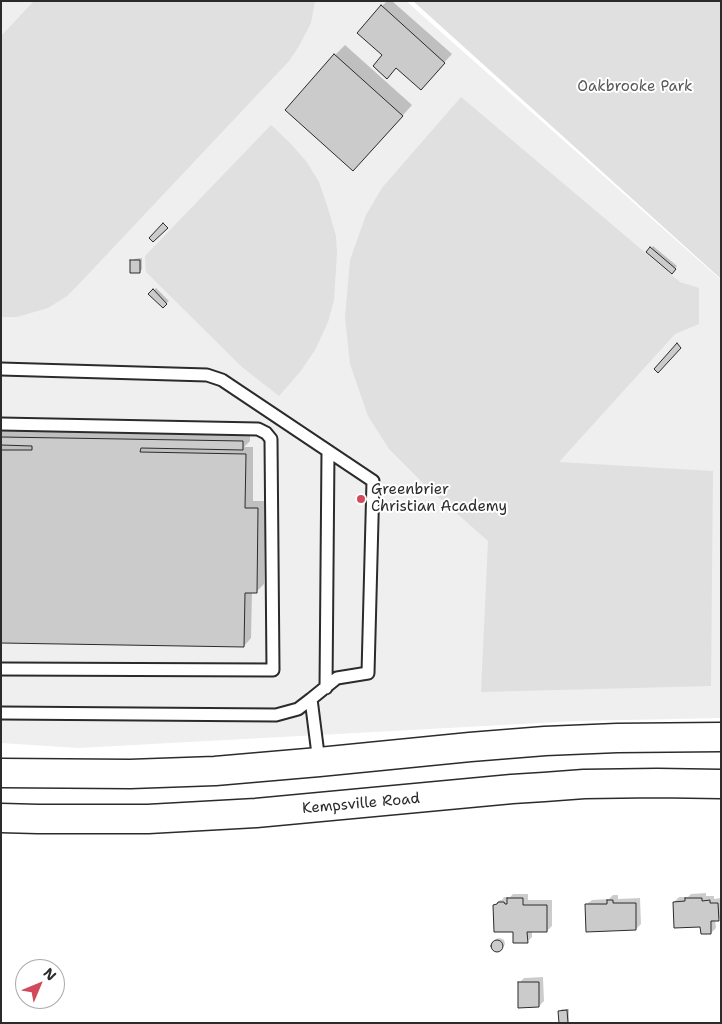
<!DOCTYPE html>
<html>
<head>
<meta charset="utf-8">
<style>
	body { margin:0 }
	#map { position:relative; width:722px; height:1024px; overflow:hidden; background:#fff; font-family:"Shantell Sans",sans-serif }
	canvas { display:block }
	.frame { position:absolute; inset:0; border:2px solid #2b2b2b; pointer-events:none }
	.north { position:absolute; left:15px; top:959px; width:50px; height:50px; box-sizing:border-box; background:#fff; border:1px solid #aaa; border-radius:50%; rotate:45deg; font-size:14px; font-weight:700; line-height:20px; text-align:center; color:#2b2b2b }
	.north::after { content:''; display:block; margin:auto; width:18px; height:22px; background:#d1495b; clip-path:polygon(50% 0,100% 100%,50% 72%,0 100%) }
</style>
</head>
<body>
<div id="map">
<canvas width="722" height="1024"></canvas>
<div class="frame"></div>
<div class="north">N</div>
</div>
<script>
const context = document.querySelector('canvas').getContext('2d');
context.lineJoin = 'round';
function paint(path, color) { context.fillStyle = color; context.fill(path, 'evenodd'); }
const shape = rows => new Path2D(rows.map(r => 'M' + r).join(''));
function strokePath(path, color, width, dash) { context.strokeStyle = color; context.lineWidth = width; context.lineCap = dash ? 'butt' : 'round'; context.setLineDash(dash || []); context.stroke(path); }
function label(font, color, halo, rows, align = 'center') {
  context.font = font + ' "Shantell Sans",sans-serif'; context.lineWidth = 4; context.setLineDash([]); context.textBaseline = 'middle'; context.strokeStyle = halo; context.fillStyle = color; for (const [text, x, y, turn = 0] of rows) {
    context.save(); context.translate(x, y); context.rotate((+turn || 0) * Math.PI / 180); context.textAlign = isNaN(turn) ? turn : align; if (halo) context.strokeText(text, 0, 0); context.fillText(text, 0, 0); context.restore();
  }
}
const built = shape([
	[1,1,406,1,721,280,721,718,578,721,78,748,1,743]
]);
const green = shape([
	[34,1,315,1,311,23,299,46,289,61,78,285,67,296,48,308,17,317,1,317,1,36],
	[413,1,721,1,721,279],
	[461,97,680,282,699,288,699,324,675,334,559,462,713,471,711,686,481,692,488,541,428,488,389,449,368,416,350,364,345,317,350,260,366,215,382,188],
	[271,125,289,142,306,161,319,182,327,205,336,236,337,253,334,300,328,322,315,350,300,372,279,396,242,367,146,272,145,256]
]);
const shadow = shape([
	[387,1,392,1,452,54,428,80,384,55,382,6],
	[345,45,412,105,363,160,335,55],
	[653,246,677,266,672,272,648,252],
	[142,258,142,269,140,272,132,261,134,259],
	[156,288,169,301,163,306,150,294],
	[1,430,250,434,250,441,244,447,253,447,253,501,265,501,264,584,256,592,252,592,251,638,244,646,1,642],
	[706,893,706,896,714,896,714,899,721,898,721,917,718,920,715,920,716,928,711,933,674,902,679,897,688,897,691,894],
	[513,894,528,894,528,900,552,900,552,926,547,931,532,931,532,937,527,942,514,931,495,905,500,900,502,900,504,897,510,897],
	[613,895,618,895,618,899,640,898,641,924,636,929,587,904,592,900,609,899],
	[500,938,504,940,505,944,501,950,497,951,493,949,492,945,496,939],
	[543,977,544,1001,539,1006,519,983,524,978],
	[562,1009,569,1009,569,1023,560,1023,560,1011]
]);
const building = shape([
	[381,5,445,63,421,90,396,68,387,79,373,66,382,55,357,33,381,5],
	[334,54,403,116,353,171,285,110,334,54],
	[163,223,168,228,153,242,149,238,163,223],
	[650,247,676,269,672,274,646,252,650,247],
	[130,260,140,260,140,273,130,273,130,260],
	[153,289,167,304,163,308,148,294,153,289],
	[677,343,681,348,658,373,654,369,677,343],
	[1,437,243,441,243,450,141,448,140,452,246,454,245,508,258,508,257,593,245,593,244,647,1,643,1,450,32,450,32,446,1,445,1,437],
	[507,898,523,898,523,905,547,905,547,932,527,932,528,943,513,943,513,932,494,932,493,905,497,904,498,902,504,902,505,904,507,904,507,898],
	[685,898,702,898,702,901,710,900,710,903,718,903,719,921,711,921,711,934,701,934,700,927,674,928,673,902,685,901,685,898],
	[607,900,613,900,613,903,636,903,636,930,586,932,585,904,607,904,607,900],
	'491 946a6 6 0 1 1 12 0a6 6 0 1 1-12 0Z',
	[518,982,539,982,539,1007,518,1008,518,982],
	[567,1010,568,1023,559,1023,558,1011,567,1010]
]);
const service = shape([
	[1,369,207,375,222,380,373,481,368,673,337,678,311,699,298,709,276,715,1,713],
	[1,424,258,429,266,433,271,439,273,670,1,669],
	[326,688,328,451],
	[311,699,319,762]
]);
const primary = shape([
	[1,773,130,774,215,771,319,762,470,747,545,741,617,738,721,737],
	[1,818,38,819,148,819,256,813,512,789,544,787,584,784,657,783,721,784]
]);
const markers = [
	[361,499,5,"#d1495b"]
];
const parkNames = [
	["Oakbrooke Park",635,87]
];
const poiNames = [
	["Greenbrier",371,490],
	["Christian Academy",371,507]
];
const streetNames = [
	["Kempsville Road",361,804,-5]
];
paint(built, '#efefef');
paint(green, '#e0e0e0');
paint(shadow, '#0003');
paint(building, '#cbcbcb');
strokePath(building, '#2b2b2b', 1);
strokePath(service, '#2b2b2b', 15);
strokePath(primary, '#2b2b2b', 31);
strokePath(service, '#fff', 11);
strokePath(primary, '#fff', 28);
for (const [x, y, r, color] of markers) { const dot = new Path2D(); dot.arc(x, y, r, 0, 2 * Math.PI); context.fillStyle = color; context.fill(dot); strokePath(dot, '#fff', 2); }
label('15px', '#585858', '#fff', parkNames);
label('15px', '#2b2b2b', '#fff', poiNames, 'left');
label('15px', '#2b2b2b', '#fff', streetNames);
</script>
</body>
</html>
